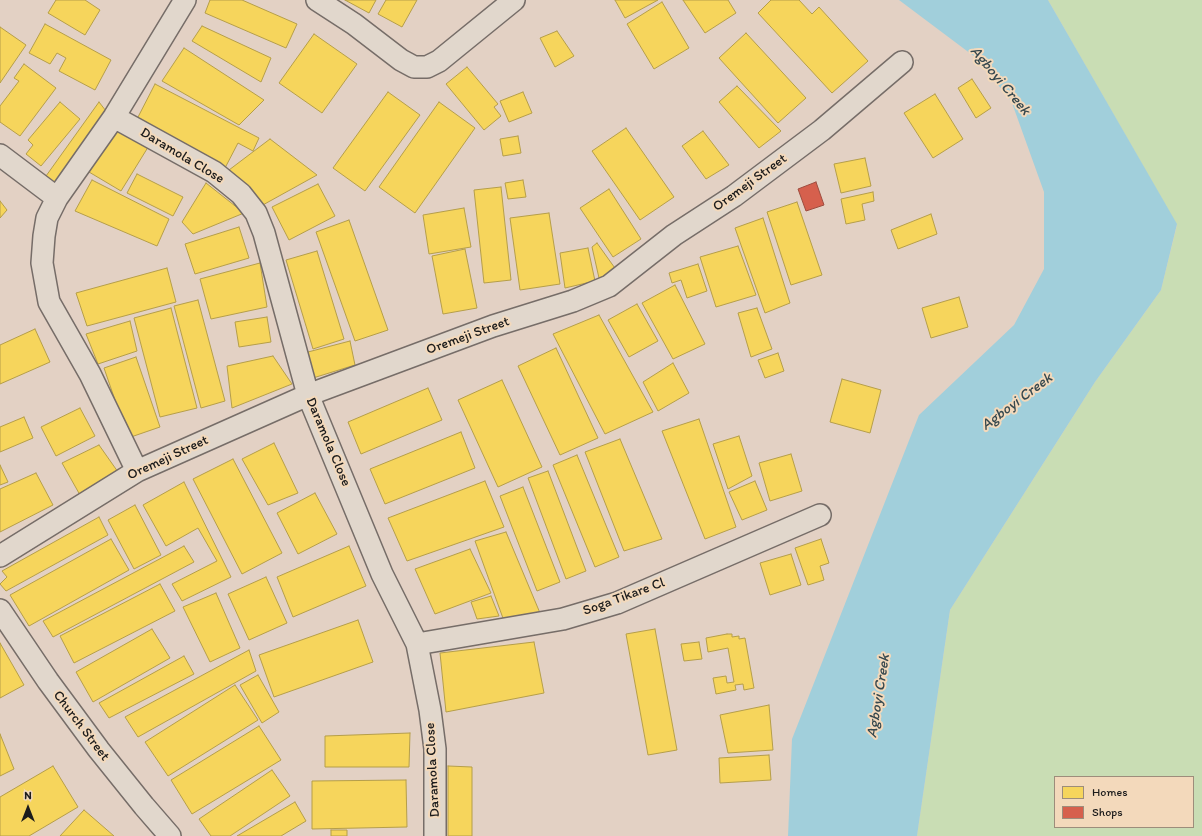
<!DOCTYPE html>
<html>
<head>
<meta charset="utf-8">
<style>
	body { margin:0 }
	#map { position:relative; width:1202px; height:836px; overflow:hidden; background:#e3d1c4; font-family:Itim,sans-serif }
	canvas { display:block }
	.legend { position:absolute; left:1054px; top:776px; width:140px; height:52px; box-sizing:border-box; background:#f3d9bb; border:1px solid #9d8d7b; margin:0; padding:5px 7px; list-style:none; font-size:12px; color:#1c1c1c }
	.legend li { display:flex; align-items:center; gap:8px; height:20px }
	.legend b { width:20px; border:1px solid #9d8d7b }
	.north { position:absolute; left:8px; top:788px; width:40px; height:40px; -webkit-text-stroke:3px #f3d9bb; paint-order:stroke; rotate:0deg; font-size:11px; font-weight:700; line-height:16px; text-align:center; color:#1c1c1c }
	.north::after { content:''; display:block; margin:auto; width:14px; height:18px; background:#1c1c1c; clip-path:polygon(50% 0,100% 100%,50% 72%,0 100%) }
</style>
</head>
<body>
<div id="map">
<canvas width="1202" height="836"></canvas>
<ul class="legend">
<li><b style="height:11px;background:#f6d55c"></b>Homes</li>
<li><b style="height:11px;background:#d6604d"></b>Shops</li>
</ul>
<div class="north">N</div>
</div>
<script>
const context = document.querySelector('canvas').getContext('2d');
context.lineJoin = 'round';
function paint(path, color) { context.fillStyle = color; context.fill(path, 'evenodd'); }
const shape = rows => new Path2D(rows.map(r => 'M' + r).join(''));
function strokePath(path, color, width, dash) { context.strokeStyle = color; context.lineWidth = width; context.lineCap = dash ? 'butt' : 'round'; context.setLineDash(dash || []); context.stroke(path); }
function label(font, color, halo, rows, align = 'center') {
  context.font = font + ' Itim,sans-serif'; context.lineWidth = 4; context.setLineDash([]); context.textBaseline = 'middle'; context.strokeStyle = halo; context.fillStyle = color; for (const [text, x, y, turn = 0] of rows) {
    context.save(); context.translate(x, y); context.rotate((+turn || 0) * Math.PI / 180); context.textAlign = isNaN(turn) ? turn : align; if (halo) context.strokeText(text, 0, 0); context.fillText(text, 0, 0); context.restore();
  }
}
const green = shape([
	[1048,0,1202,0,1202,836,917,836,950,610,1095,382,1161,290,1177,225],
	[1055,777,1193,777,1193,827,1055,827]
]);
const water = shape([
	[899,0,1048,0,1177,224,1161,290,1095,382,950,610,917,836,788,836,792,739,919,415,1014,325,1044,269,1044,192,1003,78]
]);
const homes = shape([
	[56,0,85,0,100,10,85,35,48,13,56,0],
	[210,0,242,0,297,24,286,48,205,13,210,0],
	[345,0,376,0,369,13,345,0],
	[386,0,417,0,402,27,378,14,386,0],
	[615,0,658,0,625,18,615,0],
	[683,0,728,0,736,13,705,33,683,0],
	[771,0,799,0,812,14,819,7,868,61,832,93,758,13,771,0],
	[662,2,689,48,654,69,627,24,662,2],
	[45,24,111,60,95,90,59,71,66,58,57,53,50,64,29,53,45,24],
	[202,26,271,58,261,82,192,41,202,26],
	[0,27,26,45,0,83,0,27],
	[557,31,574,56,555,67,540,38,557,31],
	[746,33,806,98,778,123,719,58,746,33],
	[314,34,357,64,322,113,279,83,314,34],
	[184,48,264,100,239,125,162,81,184,48],
	[24,64,56,88,20,136,0,122,0,106,19,81,14,78,24,64],
	[467,67,498,104,494,107,501,116,484,130,446,84,467,67],
	[972,79,991,108,976,118,958,88,972,79],
	[155,84,259,138,253,151,238,143,225,168,136,121,155,84],
	[737,86,781,131,759,148,719,102,737,86],
	[388,92,420,115,365,191,333,168,388,92],
	[523,92,532,113,509,122,500,101,523,92],
	[935,94,963,139,933,158,904,113,935,94],
	[60,102,80,119,41,166,26,154,33,145,28,140,60,102],
	[99,102,106,111,56,184,46,176,99,102],
	[439,102,475,128,415,213,379,187,439,102],
	[119,124,150,144,121,191,89,172,119,124],
	[626,128,674,197,640,220,592,151,626,128],
	[703,131,729,165,706,179,682,146,703,131],
	[518,136,521,153,503,156,500,139,518,136],
	[270,139,317,175,261,206,229,170,270,139],
	[865,158,871,186,841,193,834,164,865,158],
	[137,174,183,197,173,216,127,193,137,174],
	[92,180,169,219,157,246,75,211,92,180],
	[523,180,526,197,508,199,505,183,523,180],
	[206,183,244,213,193,234,182,222,206,183],
	[318,184,335,216,289,240,272,207,318,184],
	[501,187,511,280,484,283,474,190,501,187],
	[609,189,641,239,613,257,580,208,609,189],
	[873,192,874,201,862,204,865,220,846,224,841,199,873,192],
	[0,201,7,210,0,218,0,201],
	[797,202,822,275,791,285,767,212,797,202],
	[464,208,471,247,429,254,423,215,464,208],
	[549,213,560,284,520,290,510,218,549,213],
	[931,214,937,234,898,249,891,230,931,214],
	[763,218,790,303,765,313,735,228,763,218],
	[349,220,388,330,355,341,316,232,349,220],
	[239,227,249,258,195,274,185,244,239,227],
	[597,243,617,271,599,278,592,247,597,243],
	[738,246,756,295,716,307,700,257,738,246],
	[588,248,595,281,565,288,560,253,588,248],
	[465,249,477,308,443,314,432,256,465,249],
	[317,251,344,339,313,349,286,260,317,251],
	[260,263,267,307,211,319,200,279,260,263],
	[698,264,707,291,687,298,681,280,672,283,669,273,698,264],
	[167,268,176,302,87,326,76,293,167,268],
	[675,285,705,344,673,359,642,303,675,285],
	[959,297,968,327,931,338,922,308,959,297],
	[198,300,225,401,201,408,174,306,198,300],
	[637,304,658,341,629,357,608,320,637,304],
	[171,308,197,408,160,417,134,318,171,308],
	[757,308,772,349,751,357,738,313,757,308],
	[599,315,653,412,605,434,553,334,599,315],
	[267,317,271,342,239,347,235,322,267,317],
	[130,321,137,351,98,364,86,334,130,321],
	[35,329,50,362,0,384,0,345,35,329],
	[350,341,355,365,313,378,308,352,350,341],
	[556,348,598,438,560,455,518,366,556,348],
	[778,353,784,371,765,378,758,360,778,353],
	[273,356,292,384,232,408,227,366,273,356],
	[136,357,160,427,128,438,104,368,136,357],
	[673,363,689,393,658,411,643,382,673,363],
	[842,379,881,390,870,433,830,422,842,379],
	[502,380,542,467,498,487,458,400,502,380],
	[428,388,442,420,361,454,348,422,428,388],
	[80,408,95,436,56,456,41,427,80,408],
	[24,417,33,438,0,452,0,427,24,417],
	[699,419,736,527,705,539,662,431,699,419],
	[461,432,475,468,385,504,370,469,461,432],
	[739,436,752,476,728,489,713,444,739,436],
	[620,439,662,539,624,551,585,452,620,439],
	[274,443,298,493,268,505,242,459,274,443],
	[99,445,118,472,80,495,62,463,99,445],
	[791,454,802,491,770,501,759,463,791,454],
	[577,455,619,557,595,567,553,465,577,455],
	[233,459,282,553,242,574,193,479,233,459],
	[0,465,8,482,0,485,0,465],
	[548,471,586,571,566,579,528,478,548,471],
	[36,473,53,505,0,532,0,489,36,473],
	[485,481,504,527,407,561,388,518,485,481],
	[755,481,767,510,742,520,729,492,755,481],
	[184,482,231,577,182,601,172,584,217,561,198,528,166,546,143,505,184,482],
	[523,487,560,582,537,591,500,496,523,487],
	[315,493,337,534,298,554,277,513,315,493],
	[135,505,161,555,134,569,108,520,135,505],
	[99,517,108,535,6,591,0,584,7,577,2,571,99,517],
	[506,532,540,613,504,621,475,541,506,532],
	[111,539,129,570,29,626,10,595,111,539],
	[821,539,829,563,820,566,824,580,808,585,795,548,821,539],
	[184,546,194,562,53,637,43,621,184,546],
	[349,546,366,586,293,617,277,577,349,546],
	[470,549,491,593,435,614,415,569,470,549],
	[791,554,801,585,770,595,760,563,791,554],
	[266,577,287,623,249,640,228,594,266,577],
	[160,584,175,611,74,663,60,636,160,584],
	[216,593,240,648,210,662,183,607,216,593],
	[491,596,499,616,477,619,471,602,491,596],
	[358,620,373,662,274,697,259,655,358,620],
	[152,629,170,658,93,702,76,672,152,629],
	[655,629,677,750,648,755,626,634,655,629],
	[727,634,732,634,732,637,739,636,739,639,745,638,754,688,744,690,743,684,735,685,736,690,716,694,713,678,726,676,727,683,734,682,728,648,708,652,706,638,727,634],
	[534,642,544,693,446,712,440,653,534,642],
	[699,642,702,659,684,661,681,644,699,642],
	[0,643,24,685,0,698,0,643],
	[249,650,256,671,138,737,125,717,249,650],
	[184,656,194,674,109,718,99,703,184,656],
	[258,675,279,712,262,723,240,685,258,675],
	[235,685,258,720,168,776,145,742,235,685],
	[769,705,773,750,728,753,720,715,769,705],
	[259,726,281,760,192,814,171,780,259,726],
	[410,733,409,767,325,767,325,736,410,733],
	[0,734,14,769,0,776,0,734],
	[769,755,771,780,720,783,719,758,769,755],
	[53,766,78,807,29,836,0,836,0,797,53,766],
	[448,766,472,767,472,836,448,836,448,766],
	[272,770,290,796,230,836,211,836,199,819,272,770],
	[406,780,407,827,312,829,312,781,406,780],
	[295,802,306,821,281,836,237,836,295,802],
	[84,810,114,836,60,836,84,810],
	[331,830,347,830,347,836,331,836,331,830]
]);
const shops = shape([
	[816,182,824,205,806,211,798,189,816,182]
]);
const stream = shape([
	[980,57,1014,98]
]);
const street = shape([
	[317,0,354,24,401,60,414,67,427,67,439,61,514,0],
	[114,117,214,172,241,194,256,213,264,233,308,395,382,574,417,644,430,710,435,749,435,836],
	[0,155,57,198],
	[137,471,90,374,49,302,42,263,44,236,47,218,57,198,114,117,185,0],
	[0,556,137,471,308,395,493,326,573,301,609,286,674,235,734,196,822,130,902,62],
	[0,610,48,681,99,750,144,806,170,836],
	[417,644,563,619,617,603,820,515]
]);
const streetNames = [
	["Daramola Close",182,156,31],
	["Oremeji Street",750,183,-36],
	["Oremeji Street",468,336,-20],
	["Daramola Close",328,442,67],
	["Oremeji Street",168,458,-25],
	["Soga Tikare Cl",624,597,-20],
	["Church Street",81,726,53],
	["Daramola Close",433,770,-93]
];
const waterNames = [
	["Agboyi Creek",1000,81,50],
	["Agboyi Creek",1017,402,-37],
	["Agboyi Creek",879,696,-81]
];
paint(green, '#c9ddb4');
paint(water, '#a1cfdb');
paint(homes, '#f6d55c');
strokePath(homes, '#b59e49', 1);
paint(shops, '#d6604d');
strokePath(shops, '#9e4c3e', 1);
strokePath(stream, '#a1cfdb', 8);
strokePath(street, '#766d68', 24);
strokePath(street, '#e1d7cc', 21);
label('14px', '#1c1c1c', '#f3d9bb', streetNames);
label('italic 15px', '#36484e', '#f3d9bb', waterNames);
</script>
</body>
</html>
